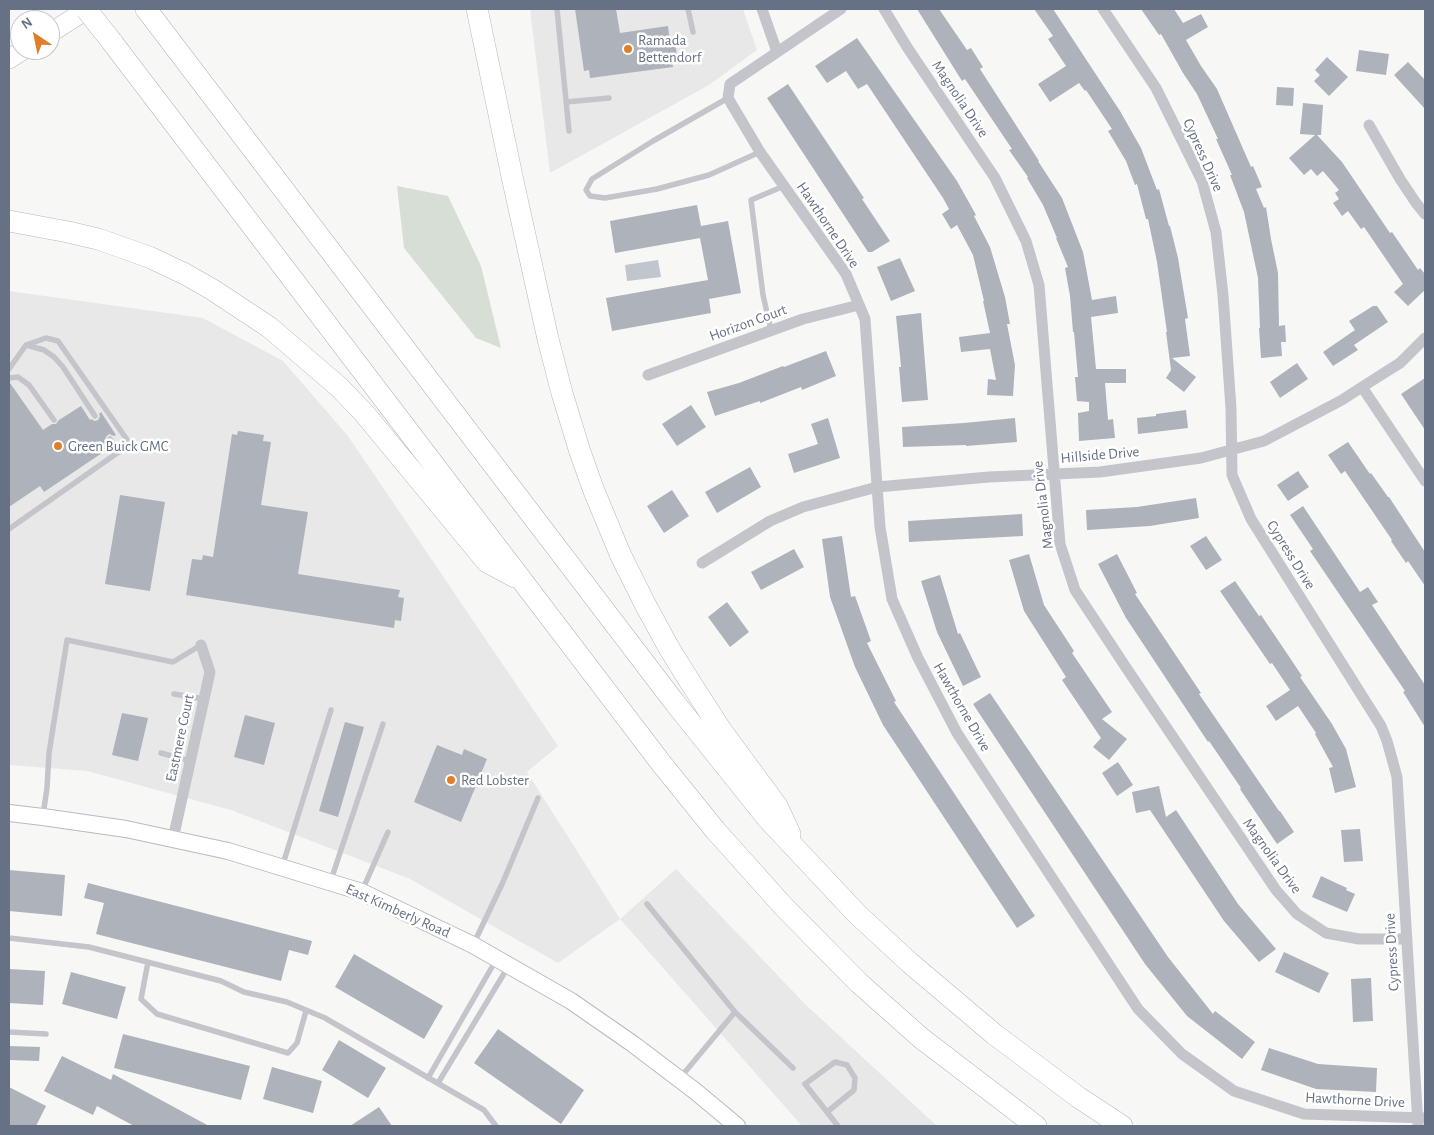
<!DOCTYPE html>
<html>
<head>
<meta charset="utf-8">
<style>
	body { margin:0 }
	#map { position:relative; width:1434px; height:1135px; overflow:hidden; background:#f7f8f5; font-family:"Alegreya Sans",sans-serif }
	canvas { display:block }
	.frame { position:absolute; inset:0; border:10px solid #677185; pointer-events:none }
	.north { position:absolute; left:10px; top:10px; width:50px; height:50px; box-sizing:border-box; background:#fff; border:1px solid #c2c6ce; border-radius:50%; rotate:326deg; font-size:14px; font-weight:700; line-height:20px; text-align:center; color:#677185 }
	.north::after { content:''; display:block; margin:auto; width:18px; height:22px; background:#e07e2c; clip-path:polygon(50% 0,100% 100%,50% 72%,0 100%) }
</style>
</head>
<body>
<div id="map">
<canvas width="1434" height="1135"></canvas>
<div class="frame"></div>
<div class="north">N</div>
</div>
<script>
const context = document.querySelector('canvas').getContext('2d');
context.lineJoin = 'round';
function paint(path, color) { context.fillStyle = color; context.fill(path, 'evenodd'); }
const shape = rows => new Path2D(rows.map(r => 'M' + r).join(''));
function strokePath(path, color, width, dash) { context.strokeStyle = color; context.lineWidth = width; context.lineCap = dash ? 'butt' : 'round'; context.setLineDash(dash || []); context.stroke(path); }
function label(font, color, halo, rows, align = 'center') {
  context.font = font + ' "Alegreya Sans",sans-serif'; context.lineWidth = 5; context.setLineDash([]); context.textBaseline = 'middle'; context.strokeStyle = halo; context.fillStyle = color; for (const [text, x, y, turn = 0] of rows) {
    context.save(); context.translate(x, y); context.rotate((+turn || 0) * Math.PI / 180); context.textAlign = isNaN(turn) ? turn : align; if (halo) context.strokeText(text, 0, 0); context.fillText(text, 0, 0); context.restore();
  }
}
const built = shape([
	[530,9,743,9,757,50,709,85,550,173],
	[9,291,203,318,283,361,348,436,558,746,527,772,620,919,676,869,805,1004,937,1126,802,1126,620,919,558,963,410,879,231,810,87,771,9,765]
]);
const green = shape([
	[397,186,448,196,481,266,501,348,476,338,404,248]
]);
const water = shape([
	[658,260,661,277,627,281,625,265]
]);
const building = shape([
	[575,9,616,9,620,33,668,26,670,40,675,39,677,58,671,58,673,67,590,78,589,70,584,71],
	[917,9,939,9,967,50,971,48,983,67,980,69,1039,161,1038,161,1062,198,1083,252,1092,300,1116,296,1118,313,1091,317,1096,369,1126,369,1126,383,1105,383,1108,420,1113,419,1115,438,1079,441,1078,413,1089,411,1089,402,1077,401,1075,377,1078,377,1074,332,1073,332,1070,296,1065,268,1068,267,1056,238,1057,238,1043,205,1027,178,1028,177,1009,150,1012,149,965,79,962,81],
	[1034,9,1053,9,1120,111,1141,148,1157,190,1159,189,1169,226,1170,226,1178,258,1188,318,1185,319,1190,356,1172,358,1196,377,1184,392,1166,378,1171,370,1166,332,1167,332,1157,262,1148,219,1146,219,1137,184,1135,185,1126,161,1108,131,1112,129,1086,90,1085,91,1079,83,1050,102,1038,84,1066,66,1048,39,1053,36],
	[1141,9,1174,9,1183,23,1201,14,1208,27,1186,40,1201,66,1217,89,1251,167,1253,166,1262,187,1256,189,1264,208,1266,207,1271,239,1278,273,1279,326,1285,325,1286,342,1281,342,1282,356,1261,358,1259,328,1260,328,1258,278,1244,212,1230,175,1232,175,1216,139,1218,139,1197,94,1183,73,1161,34,1159,35],
	[857,38,957,181,976,215,974,216,990,247,1005,297,1010,324,1007,324,1015,365,1013,396,987,395,988,379,996,380,990,349,961,352,959,337,990,333,983,301,984,301,973,255,957,225,951,229,942,214,949,209,943,198,867,84,858,89,846,71,827,83,815,66],
	[1359,50,1389,54,1386,75,1356,71],
	[1327,57,1348,77,1329,96,1314,81,1320,75,1315,70],
	[1408,62,1425,80,1425,109,1394,75],
	[788,84,864,198,862,199,890,241,872,252,868,252,767,98],
	[1277,87,1294,88,1293,106,1276,105],
	[1303,103,1323,105,1321,135,1317,135,1342,162,1390,233,1392,232,1418,270,1420,268,1425,274,1425,290,1408,306,1394,292,1403,284,1364,227,1361,229,1348,211,1342,216,1333,203,1339,199,1335,193,1339,190,1323,171,1317,176,1311,169,1304,175,1289,158,1315,135,1300,134],
	[697,205,701,226,728,221,741,293,709,299,711,313,612,331,606,298,708,280,700,238,615,253,610,221],
	[900,258,915,291,891,301,877,267],
	[1373,306,1377,306,1388,322,1354,345,1358,350,1333,366,1323,352,1355,330,1349,321],
	[921,313,928,400,902,402,899,367,901,367,896,316],
	[826,351,836,376,802,390,801,387,760,403,760,401,715,416,707,392,739,383,783,366,784,367],
	[1297,363,1308,379,1280,398,1270,382],
	[1425,378,1425,430,1401,394],
	[9,383,10,383,43,430,52,424,56,424,59,420,81,406,90,420,91,419,95,421,98,420,100,416,99,414,101,412,116,435,114,436,109,434,106,437,105,442,108,449,44,492,40,486,9,507],
	[691,405,706,427,677,446,662,424],
	[1186,410,1188,428,1138,434,1137,418,1156,416,1156,414],
	[828,418,840,458,794,473,788,454,818,444,811,424],
	[1015,418,1017,442,966,446,966,445,903,447,902,427,964,423],
	[238,431,264,435,263,441,271,442,261,505,308,512,298,574,400,590,398,597,404,598,401,621,395,620,394,628,186,595,192,559,202,560,203,555,213,557,232,434,237,435],
	[1348,442,1370,474,1371,473,1388,497,1389,497,1425,552,1425,586,1408,561,1406,563,1391,541,1392,540,1345,471,1341,474,1328,455],
	[750,467,761,487,717,513,705,492],
	[1298,471,1309,487,1288,501,1277,485],
	[672,490,689,516,664,533,647,506],
	[120,495,165,502,150,591,105,584],
	[1196,498,1199,518,1150,526,1087,530,1086,510,1137,507],
	[1303,506,1360,592,1368,587,1378,602,1372,605,1425,685,1425,727,1403,692,1405,691,1310,551,1313,549,1290,515],
	[1022,514,1023,536,909,542,908,521],
	[842,536,851,597,855,596,871,641,867,643,896,701,894,702,1035,916,1017,928,883,725,855,667,830,597,822,539],
	[1206,536,1222,560,1206,570,1190,546],
	[794,549,804,567,761,590,751,572],
	[1029,554,1044,605,1074,651,1072,653,1112,712,1102,719,1127,739,1109,760,1093,747,1101,738,1062,680,1066,677,1024,611,1009,560],
	[1117,554,1137,593,1135,594,1201,693,1199,694,1279,811,1280,811,1294,832,1277,844,1240,789,1241,788,1209,741,1208,742,1126,618,1098,564],
	[940,575,958,634,960,633,981,677,963,686,937,632,921,581],
	[1235,581,1259,616,1261,615,1286,652,1302,676,1300,677,1332,724,1346,749,1356,787,1335,793,1329,768,1333,767,1315,734,1316,733,1298,706,1276,721,1266,706,1290,690,1272,663,1270,664,1220,591],
	[727,602,749,632,730,647,708,617],
	[990,693,1168,957,1213,1014,1215,1011,1255,1042,1242,1059,1187,1016,1145,964,973,704],
	[122,713,148,718,138,761,112,755],
	[245,715,275,723,264,765,234,757],
	[345,722,364,727,338,817,319,811],
	[437,745,462,755,464,749,487,759,461,822,414,802],
	[1118,762,1133,785,1117,796,1102,773],
	[1159,786,1166,817,1176,810,1238,904,1276,949,1259,962,1224,921,1150,810,1136,813,1132,792],
	[1360,829,1363,861,1344,862,1341,830],
	[9,870,65,875,62,916,9,911],
	[1321,876,1347,888,1346,890,1355,894,1347,912,1312,897],
	[88,883,312,941,308,955,289,950,281,981,96,934,104,903,84,898],
	[1284,952,1329,973,1319,993,1275,972],
	[354,954,443,1006,424,1039,335,987],
	[9,969,45,971,43,1005,9,1003],
	[71,972,126,987,117,1019,62,1004],
	[1371,978,1373,1021,1353,1022,1351,979],
	[498,1029,584,1090,561,1124,474,1063],
	[123,1034,250,1066,241,1100,114,1068],
	[339,1040,386,1068,368,1098,322,1070],
	[9,1046,40,1047,39,1061,9,1060],
	[1269,1048,1318,1064,1377,1068,1376,1092,1316,1089,1261,1070],
	[62,1056,111,1080,113,1074,209,1126,134,1126,97,1106,93,1115,44,1091],
	[272,1067,322,1081,313,1113,263,1099],
	[9,1087,46,1106,36,1126,9,1126],
	[379,1107,392,1126,350,1126]
]);
const service = shape([
	[557,9,569,131],
	[688,9,693,32],
	[728,98,653,141,592,179,586,190,590,196,605,198,657,189,709,175,760,152],
	[566,102,609,98],
	[771,330,763,295,751,200,784,186],
	[26,345,44,350,54,357,63,367,95,416],
	[9,369,26,345,46,338,58,341,130,444,9,529],
	[9,378,18,377,29,385,54,420],
	[110,439,119,452],
	[174,694,204,699],
	[161,753,190,761],
	[43,815,47,788,49,753,67,640,173,662,201,645],
	[282,867,331,710],
	[331,880,383,724],
	[362,891,388,832],
	[647,904,735,1012,793,1068],
	[9,938,89,947,221,981,244,992,287,1002,325,1018,484,1110,496,1126],
	[474,943,503,882,538,798],
	[148,962,141,999,157,1014,288,1053,297,1043,306,1011],
	[9,1032,46,1034],
	[428,1078,496,960],
	[680,1078,735,1012],
	[438,1083,508,967],
	[827,1112,854,1090,855,1078,847,1065,835,1062,805,1084,838,1126]
]);
const minor = shape([
	[762,9,777,52],
	[841,9,730,84,728,98,760,152,846,274,865,319,880,527,892,599,918,658,957,733,1138,1009,1182,1054,1234,1091,1304,1114,1425,1118],
	[884,9,907,47,995,178,1026,241,1039,285,1060,544,1075,590,1125,666,1276,890,1297,914,1326,933,1359,939,1407,939],
	[1103,9,1156,88,1202,181,1216,232,1223,295,1231,408,1232,475,1251,519,1381,726,1387,741,1397,777,1418,1125],
	[1369,125,1400,179,1416,203,1425,214],
	[648,375,803,319,859,305],
	[1362,387,1425,481],
	[702,563,770,521,803,507,877,487,989,477,1100,472,1201,458,1264,441,1342,400,1362,387,1400,363,1425,338],
	[173,839,210,672,201,645]
]);
const secondary = shape([
	[9,813,43,817,126,829,228,851,362,892,473,945,571,1001,633,1044,695,1091,737,1126]
]);
const primary = shape([
	[50,33,88,9],
	[9,59,23,50]
]);
const motorway = shape([
	[146,9,675,703,767,818,857,914,910,963,994,1034,1078,1097,1122,1126],
	[477,9,513,181,548,339,562,393,580,452,594,491,621,556,645,604,669,648,692,685,721,730,777,806,790,834],
	[112,42,661,763,715,830,784,907,859,983,921,1038,1036,1126],
	[9,221,68,232,98,239,149,257,185,274,213,290,269,327,339,387,364,413,487,562,515,577]
]);
const motorwayBridge = shape([
	[86,9,112,42]
]);
const markers = [
	[628,49,5,"#e07e2c"],
	[58,446,5,"#e07e2c"],
	[451,780,5,"#e07e2c"]
];
const poiNames = [
	["Ramada",638,40],
	["Bettendorf",638,57],
	["Green Buick GMC",68,446],
	["Red Lobster",461,780]
];
const streetNames = [
	["Magnolia Drive",960,99,56],
	["Cypress Drive",1203,155,66],
	["Hawthorne Drive",828,225,56],
	["Horizon Court",748,323,-20],
	["Hillside Drive",1100,455,-5],
	["Magnolia Drive",1043,505,-97],
	["Cypress Drive",1291,555,58],
	["Hawthorne Drive",962,707,60],
	["Eastmere Court",180,738,-78],
	["Magnolia Drive",1272,856,54],
	["East Kimberly Road",398,911,24],
	["Cypress Drive",1392,952,-93],
	["Hawthorne Drive",1355,1100,3]
];
paint(built, '#e8e8e8');
paint(green, '#d7ded6');
paint(water, '#bfc6ce');
paint(building, '#aeb2ba');
strokePath(secondary, '#b8bac0', 18);
strokePath(primary, '#b6b9be', 20);
strokePath(motorway, '#b6b8bc', 22);
strokePath(service, '#c3c5ca', 5.5);
strokePath(minor, '#c3c5ca', 11);
strokePath(secondary, '#fff', 16);
strokePath(primary, '#fff', 19);
strokePath(motorway, '#fff', 21);
strokePath(motorwayBridge, '#b6b8bc', 22, []);
strokePath(motorwayBridge, '#fff', 21);
for (const [x, y, r, color] of markers) { const dot = new Path2D(); dot.arc(x, y, r, 0, 2 * Math.PI); context.fillStyle = color; context.fill(dot); strokePath(dot, '#fff', 2); }
label('15px', '#677185', '#fff', poiNames, 'left');
label('15px', '#677185', '#fff', streetNames);
</script>
</body>
</html>
